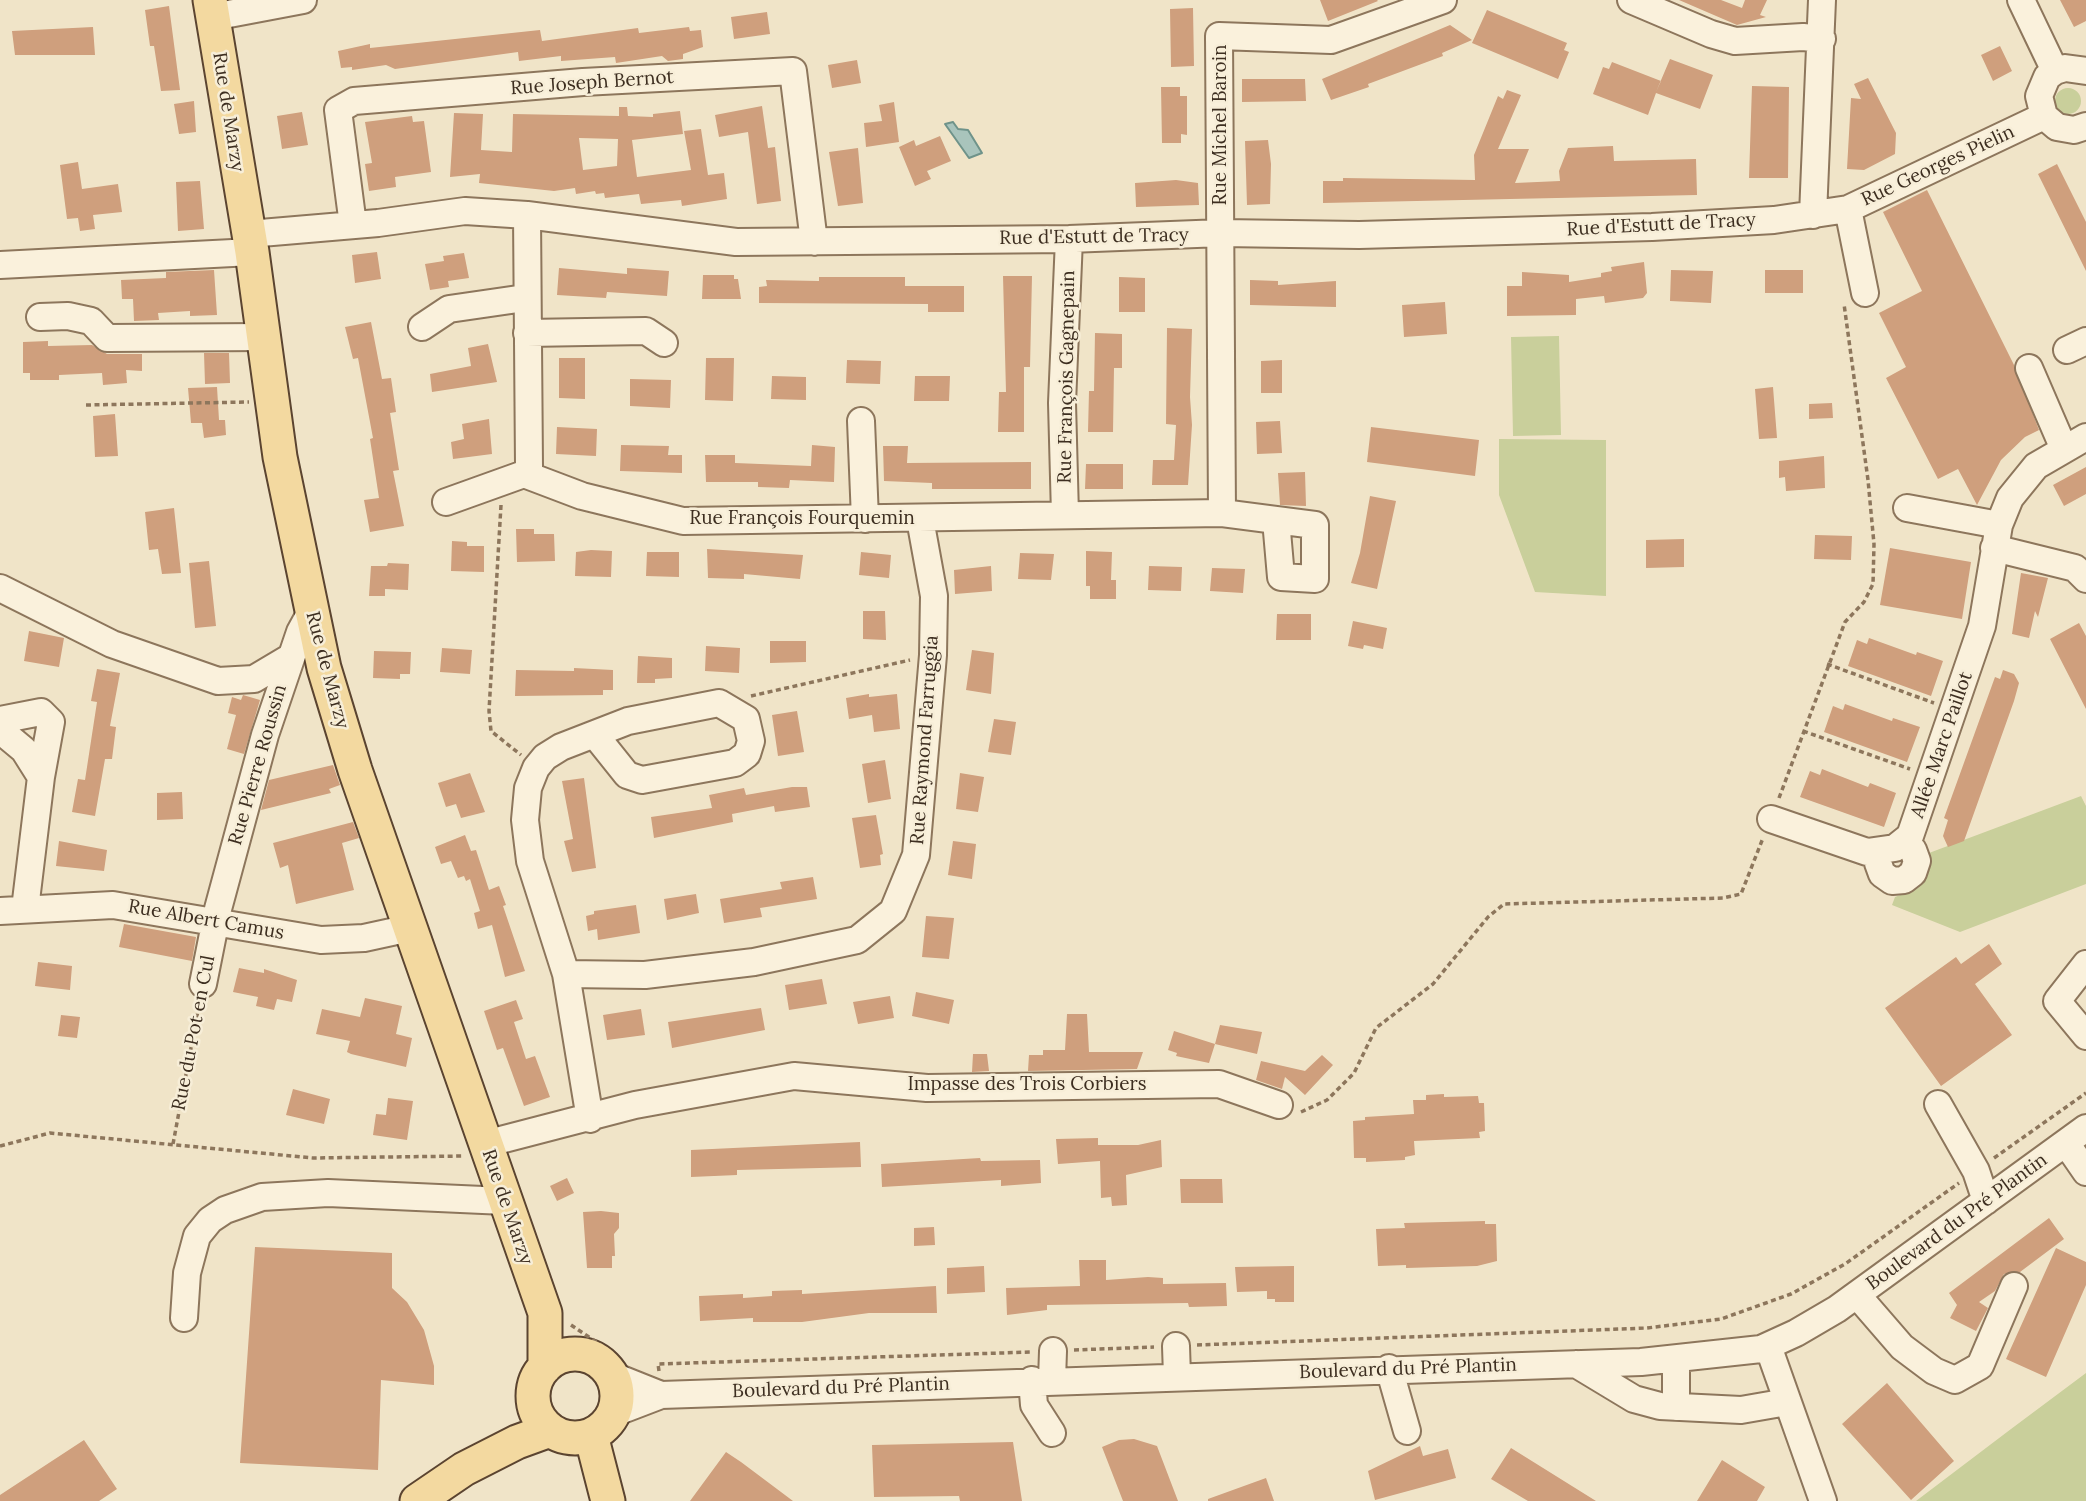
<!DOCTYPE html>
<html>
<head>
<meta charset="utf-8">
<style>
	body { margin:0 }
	canvas { display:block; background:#f0e4c8 }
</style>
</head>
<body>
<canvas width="2086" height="1501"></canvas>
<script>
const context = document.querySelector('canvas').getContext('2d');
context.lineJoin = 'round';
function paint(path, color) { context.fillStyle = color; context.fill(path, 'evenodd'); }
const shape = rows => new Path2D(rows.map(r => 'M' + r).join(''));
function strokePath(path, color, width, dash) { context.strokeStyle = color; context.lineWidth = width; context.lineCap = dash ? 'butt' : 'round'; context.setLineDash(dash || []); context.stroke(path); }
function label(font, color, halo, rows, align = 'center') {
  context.font = font + ' Lora,serif'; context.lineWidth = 5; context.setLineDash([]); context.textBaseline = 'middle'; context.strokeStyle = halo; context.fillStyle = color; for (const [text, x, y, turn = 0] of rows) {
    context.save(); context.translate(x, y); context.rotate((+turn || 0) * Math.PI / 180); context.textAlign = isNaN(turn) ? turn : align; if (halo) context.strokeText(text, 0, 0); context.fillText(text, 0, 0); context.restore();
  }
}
const green = shape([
	'2055 101a13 13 0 1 1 26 0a13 13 0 1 1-26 0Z',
	[1559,336,1561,435,1513,436,1511,337],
	[1499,439,1606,440,1606,596,1535,592,1499,495],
	[2081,796,2086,806,2086,884,1960,932,1892,905,1895,897,1918,888,1927,876,1929,853],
	[2086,1373,2086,1501,1916,1501,2011,1429]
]);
const water = shape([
	[953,122,958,129,968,130,982,153,969,158,945,124,953,122]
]);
const building = shape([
	[1320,0,1377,0,1378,1,1328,21],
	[1679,0,1721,0,1742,8,1745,0,1767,0,1760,15,1766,17,1737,25],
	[2060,0,2086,0,2086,21,2074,27],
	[169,6,180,90,161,91,154,46,150,46,145,10],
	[1193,8,1194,66,1171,67,1170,9],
	[1487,10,1567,43,1564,50,1569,52,1558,79,1472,43],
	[767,12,770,34,734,39,731,17],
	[1450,25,1472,40,1442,53,1443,56,1368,84,1369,87,1331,100,1322,79],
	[93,27,95,55,15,55,12,31],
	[689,27,690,31,701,30,703,47,683,54,683,59,668,61,662,56,616,63,615,57,561,61,561,56,519,61,518,52,395,69,386,65,352,70,352,67,341,68,338,51,370,44,370,48,540,30,542,41,638,28,639,33],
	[2000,46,2012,71,1993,81,1981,55],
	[1670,59,1713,75,1700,109,1656,93,1648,115,1593,94,1603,67,1609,69,1612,62,1661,81,1656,92],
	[857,60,861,83,832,88,828,65],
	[1868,78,1896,133,1895,154,1864,170,1847,169,1851,98,1861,99,1854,84],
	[1242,79,1305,79,1306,101,1242,102],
	[1752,86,1789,87,1788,178,1749,178],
	[1161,87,1180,87,1180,96,1187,96,1187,135,1181,134,1181,143,1162,143],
	[1507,90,1521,95,1498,149,1529,149,1515,183,1560,181,1559,171,1568,148,1613,146,1614,161,1696,159,1697,195,1323,203,1323,181,1343,181,1343,178,1475,180,1474,155,1498,96,1503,99],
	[194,101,196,132,179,134,174,104],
	[894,102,899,142,866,147,864,123,882,121,879,105],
	[762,106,768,148,775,147,781,201,757,204,748,132,719,137,715,115],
	[619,107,627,107,628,116,653,117,653,114,680,111,683,134,632,140,637,177,691,170,684,131,701,129,708,175,724,173,727,199,682,206,681,200,641,204,639,194,605,198,604,193,596,194,595,191,576,194,575,188,554,191,479,183,480,174,450,177,454,113,483,114,481,150,512,152,513,114,619,116],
	[579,138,618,139,617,166,583,170],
	[302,112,308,145,282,149,277,116],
	[412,116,413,122,424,121,431,172,395,177,396,187,369,191,365,164,372,163,365,122],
	[940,136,951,161,927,171,931,179,915,186,899,147,914,140,916,146],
	[1268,140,1271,164,1270,204,1247,205,1245,141],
	[858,148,863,203,838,206,829,152],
	[78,162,82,189,118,184,122,212,93,215,95,229,80,231,78,218,67,219,60,165],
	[2057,164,2086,222,2086,271,2038,174],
	[1176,180,1198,183,1199,205,1136,207,1135,183],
	[200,181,204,229,178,231,176,182],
	[1927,190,2014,365,2039,430,2025,437,2001,460,1977,505,1958,469,1938,479,1886,378,1906,367,1879,313,1922,291,1883,212],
	[377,252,381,279,355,283,352,255],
	[464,253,469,278,448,281,449,287,430,290,425,264,444,261,443,256],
	[1644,262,1647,293,1643,298,1605,303,1604,296,1576,299,1576,315,1507,316,1507,286,1522,286,1522,272,1569,275,1569,282,1601,277,1601,273,1612,271,1611,267],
	[559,268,627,274,627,268,669,271,667,296,607,292,606,298,557,295],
	[214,270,217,315,190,316,190,311,158,313,159,320,134,321,133,299,122,299,121,280,166,278,166,272],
	[1671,270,1713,271,1711,303,1670,301],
	[1765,270,1803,270,1803,293,1765,293],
	[703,275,734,275,734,279,738,279,741,299,702,299],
	[1003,276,1032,276,1030,367,1024,367,1024,432,998,432,999,392,1006,392],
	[819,277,905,277,905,286,964,286,964,312,928,312,928,304,759,303,759,287,767,286,766,280,819,281],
	[1119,277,1145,278,1145,312,1119,312],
	[1250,280,1278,281,1278,285,1336,281,1336,307,1250,305],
	[1445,302,1447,334,1404,337,1402,305],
	[371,322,382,379,391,378,396,412,390,413,399,470,393,471,404,526,370,532,364,500,379,498,370,439,373,438,358,358,353,359,345,327],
	[1167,328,1192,329,1190,397,1192,425,1188,485,1152,485,1153,460,1174,460,1176,425,1166,424],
	[1095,333,1122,334,1122,368,1114,368,1113,432,1088,432,1089,391,1094,391],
	[48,341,48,346,92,345,107,354,142,354,142,371,126,370,127,383,103,385,102,373,59,375,59,380,30,380,30,373,23,373,23,342],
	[488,344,497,382,432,392,430,374,471,366,468,348],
	[204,353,229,353,230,383,205,384],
	[559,358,585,358,585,399,559,398],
	[706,358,734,358,733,401,705,400],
	[847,360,881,361,880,384,846,383],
	[1282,360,1282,393,1261,393,1261,361],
	[772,376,806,377,806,400,771,399],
	[915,376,950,376,949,401,914,401],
	[630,379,671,380,670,408,630,406],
	[217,387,219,420,225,420,226,435,204,438,202,423,191,423,188,388],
	[1773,387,1777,438,1759,439,1755,389],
	[1832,403,1833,418,1809,419,1809,404],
	[115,414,118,456,95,457,93,416],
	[489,419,492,454,453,459,451,442,464,439,462,424],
	[1280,421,1282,453,1257,454,1256,422],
	[557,427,597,429,596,456,556,454],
	[1371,427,1479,440,1475,476,1367,462],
	[621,445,669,446,668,455,682,455,682,473,620,471],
	[812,445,835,447,834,482,790,480,789,488,758,487,758,482,706,482,705,455,735,455,735,463,811,466],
	[883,446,908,446,907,463,1031,462,1031,489,932,489,932,483,884,481],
	[1824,456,1825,488,1786,491,1785,477,1779,478,1779,461],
	[1086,464,1123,464,1123,489,1085,489],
	[2086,467,2086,494,2064,506,2053,485],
	[1305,472,1306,506,1280,505,1278,473],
	[1370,496,1396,501,1377,589,1351,583,1360,553],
	[174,508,181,573,162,574,158,549,149,550,145,512],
	[516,529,534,529,534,534,554,534,555,561,517,562],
	[1815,535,1852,536,1851,560,1814,559],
	[1684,539,1684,567,1646,568,1646,540],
	[452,541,467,542,467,546,484,546,484,572,451,571],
	[1890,548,1971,562,1962,619,1880,605],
	[707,549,803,555,800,579,744,574,744,579,708,578],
	[591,550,612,551,611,577,575,576,576,552],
	[1086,551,1112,552,1111,580,1116,580,1116,599,1090,599,1090,586,1086,586],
	[647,552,679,552,679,577,646,576],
	[861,552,891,555,889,578,859,575],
	[1020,553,1054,554,1051,580,1018,579],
	[209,561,216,626,195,628,189,563],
	[388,563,409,564,408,590,385,589,385,596,369,596,371,566,387,566],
	[991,566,992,591,955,594,954,570],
	[1149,566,1182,567,1181,591,1148,590],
	[1212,568,1245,569,1243,593,1210,591],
	[2021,573,2048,578,2038,617,2035,611,2029,638,2012,634],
	[863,611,885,611,886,640,863,639],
	[1277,614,1311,614,1311,640,1276,640],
	[1353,621,1387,628,1383,649,1364,645,1363,649,1348,646],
	[2079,623,2086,636,2086,709,2050,639],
	[29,631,64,638,59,667,24,661],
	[1869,638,1916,655,1917,652,1943,661,1931,696,1848,666,1857,640,1867,644],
	[770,641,806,641,806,662,770,663],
	[706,646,740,648,739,673,705,671],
	[442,648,472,650,470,674,440,672],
	[972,650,994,653,991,694,966,690],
	[374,651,411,652,410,674,400,674,400,679,373,678],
	[638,656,672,658,672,678,655,679,655,683,637,683],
	[574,668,613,670,613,690,603,690,603,695,515,696,516,670,574,671],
	[97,669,120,673,110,726,116,727,112,759,105,759,95,816,72,812,78,779,85,780,97,702,91,701],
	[2003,670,2014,674,2019,683,2014,701,1964,841,1948,847,1943,836,1948,820,1944,818,1995,677,2000,679],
	[869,694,869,697,897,694,900,729,874,732,872,715,849,719,846,698],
	[243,695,260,700,244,754,227,749,236,715,228,713,232,697,241,700],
	[1845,704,1892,721,1893,718,1920,727,1907,762,1824,732,1833,706,1843,710],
	[797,711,804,752,778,756,772,715],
	[994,719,1016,722,1011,755,988,752],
	[885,760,891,799,868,803,862,764],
	[333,765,340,785,329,789,331,793,261,810,269,780],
	[1822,769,1868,787,1870,783,1896,793,1884,827,1800,797,1810,771,1820,775],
	[470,773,485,812,461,818,456,804,446,807,438,783],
	[960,773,984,777,978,812,956,809],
	[584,778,596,868,572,872,564,841,573,839,562,781],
	[792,787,807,787,810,807,775,812,774,806,732,814,733,822,654,838,651,817,712,808,709,795,744,788,746,795],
	[182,792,183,819,157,820,157,793],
	[876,815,883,854,880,855,881,865,860,868,852,818],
	[353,822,359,838,342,843,354,890,296,904,288,865,280,868,273,843],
	[465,835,471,851,476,850,489,890,499,886,506,905,503,906,525,971,505,977,492,925,478,929,474,913,480,911,470,879,466,881,464,876,458,878,451,861,441,864,435,847],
	[59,841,107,850,104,871,56,866],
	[953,841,976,844,972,879,948,875],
	[813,877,817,899,760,908,762,917,724,923,720,899,782,889,780,882],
	[696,894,699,913,667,920,664,899],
	[636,905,640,933,598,940,597,929,588,931,586,916,594,914,594,911],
	[926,916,954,918,949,959,922,957],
	[124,924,196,937,192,961,119,947],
	[1989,944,2002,964,1975,984,2012,1035,1941,1086,1885,1008,1956,957,1961,964],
	[38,962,72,966,70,990,35,986],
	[239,968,264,973,264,969,297,980,292,1002,277,999,274,1010,256,1006,258,997,233,992],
	[822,979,827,1004,789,1010,785,985],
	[916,992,954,1000,949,1024,912,1016],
	[890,996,894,1018,858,1024,853,1002],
	[365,998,402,1006,396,1034,412,1038,406,1067,351,1054,347,1052,350,1041,316,1034,322,1009,360,1017],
	[516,1000,523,1019,514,1022,526,1059,535,1056,550,1097,524,1106,503,1048,497,1050,484,1011],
	[761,1008,765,1030,672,1048,668,1022],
	[641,1009,645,1035,607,1040,603,1015],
	[1067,1014,1087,1014,1089,1052,1143,1052,1137,1069,1028,1071,1029,1055,1043,1055,1043,1050,1065,1050],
	[61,1015,80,1017,77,1038,58,1036],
	[1220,1025,1262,1032,1257,1054,1215,1044],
	[1174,1031,1215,1044,1209,1063,1176,1056,1177,1053,1168,1050],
	[973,1054,987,1054,989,1071,972,1072],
	[1322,1055,1333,1065,1305,1095,1285,1077,1282,1089,1256,1080,1261,1061,1305,1071],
	[293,1089,330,1099,324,1124,286,1115],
	[1444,1094,1444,1097,1478,1096,1479,1103,1484,1103,1485,1131,1479,1132,1480,1138,1414,1141,1415,1155,1405,1157,1405,1160,1366,1162,1366,1158,1354,1158,1353,1121,1365,1120,1365,1117,1414,1114,1413,1100,1426,1100,1426,1095],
	[388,1098,413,1101,407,1140,373,1135,376,1114,386,1115],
	[1098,1138,1098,1145,1138,1145,1161,1140,1162,1167,1126,1175,1127,1205,1112,1206,1111,1197,1101,1198,1100,1161,1058,1164,1056,1139],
	[860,1142,861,1167,737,1170,737,1175,691,1177,691,1150],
	[980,1158,981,1161,1040,1160,1041,1183,1001,1186,1001,1180,882,1187,881,1164],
	[567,1178,574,1193,557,1201,550,1186],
	[1180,1179,1222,1179,1223,1203,1181,1203],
	[601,1211,619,1213,619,1228,614,1234,615,1256,612,1256,612,1268,587,1268,583,1212],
	[2049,1218,2064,1239,2020,1272,2004,1274,1995,1291,1979,1302,1988,1308,1976,1331,1950,1318,1957,1305,1949,1293],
	[1485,1221,1485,1224,1496,1224,1497,1261,1477,1266,1406,1268,1406,1265,1378,1266,1376,1229,1405,1228,1404,1223],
	[934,1227,935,1245,914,1246,914,1228],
	[255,1247,392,1253,392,1288,407,1302,424,1330,434,1366,434,1385,381,1380,378,1470,240,1463],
	[2056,1248,2086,1262,2086,1285,2046,1377,2006,1359],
	[1079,1260,1106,1260,1106,1280,1148,1277,1163,1278,1163,1284,1226,1283,1227,1306,1189,1307,1188,1303,1047,1305,1047,1310,1007,1315,1006,1288,1080,1286],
	[984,1266,985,1292,947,1294,947,1268],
	[1294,1266,1294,1302,1275,1302,1275,1299,1267,1299,1267,1291,1237,1292,1235,1267],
	[936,1286,937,1313,869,1313,802,1322,753,1322,753,1318,700,1321,699,1296,743,1294,743,1298,772,1296,772,1291,802,1290,802,1294],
	[1887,1383,1954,1461,1911,1500,1842,1424],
	[1134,1439,1157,1446,1178,1501,1123,1501,1102,1447,1119,1440],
	[84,1440,117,1489,99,1501,0,1501,0,1495],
	[1013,1442,1022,1501,960,1501,959,1496,874,1497,872,1445],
	[1420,1446,1423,1456,1448,1449,1456,1478,1375,1500,1368,1471],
	[1511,1448,1596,1501,1528,1501,1491,1479],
	[726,1452,741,1462,793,1501,690,1501],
	[1722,1460,1765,1487,1757,1501,1697,1501],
	[1266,1478,1274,1501,1208,1501,1208,1499]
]);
const path = shape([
	[86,405,249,402],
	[501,505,489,711,491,731,521,755],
	[1827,664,1934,703],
	[751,696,910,660],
	[1803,731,1910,769],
	[1779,798,1845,622,1864,602,1873,584,1874,544,1868,480,1844,304],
	[1301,1112,1327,1100,1354,1073,1376,1028,1433,984,1488,917,1504,904,1723,898,1741,894,1763,838],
	[173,1144,199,1005],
	[0,1146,50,1133,313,1158,464,1156],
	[1994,1158,2086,1093],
	[571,1325,611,1352],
	[1197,1345,1647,1328,1721,1319,1791,1294,1845,1264,1959,1183],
	[1074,1350,1154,1347],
	[659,1371,658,1364,1032,1352]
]);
const minor = shape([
	[1631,0,1711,34,1735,41,1803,37,1822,39],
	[2021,0,2055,71],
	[213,17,303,0],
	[2086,71,2065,68,2055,71,2047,77,2039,96,2044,116,2057,127,2074,130,2086,126],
	[1848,209,1865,293],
	[527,215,529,467,524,474,582,496,683,521,1222,513,1276,520,1315,525,1315,579,1281,577,1276,520],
	[1813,215,1822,0],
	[353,225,338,110,354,101,583,82,793,71,814,242],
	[249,234,378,223,465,211,527,215,736,242,1069,239,1222,233,1359,235,1652,227,1774,220,1848,209,2044,116],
	[0,265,252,252],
	[40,317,68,316,91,321,107,338,263,337],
	[422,327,449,309,525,298],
	[527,333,646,331,664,343],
	[2067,350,2086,341],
	[2029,368,2064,449],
	[861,421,865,519],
	[446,502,524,474],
	[1907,508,1999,525],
	[1222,513,1219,36,1331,40,1443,0],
	[1065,515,1062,403,1069,239],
	[1994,548,2075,568,2086,579],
	[0,588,112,644,218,681,254,679,291,657],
	[0,720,41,712,51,722,41,777,25,909],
	[0,730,24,750,41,777],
	[1771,819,1867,852,1895,848,1910,836,1982,626,1999,525,2010,498,2036,466,2086,437],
	[1880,851,1878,863,1882,874,1892,881,1904,880,1913,873,1917,861,1913,850,1903,843],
	[0,911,113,905,321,940,364,938,410,928],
	[2086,964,2057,1001,2086,1036],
	[566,974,645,975,754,962,857,940,893,911,916,855,933,655,934,596,922,530,923,518],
	[203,984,218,909,265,735,300,632,311,612],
	[1938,1104,1976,1171,1986,1201],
	[590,1119,566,974,530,861,525,820,528,788,536,768,545,757,561,747,628,721,719,703,746,719,751,741,747,754,735,763,642,780,627,775,595,735],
	[2066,1143,2086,1172],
	[485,1144,635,1105,794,1076,927,1088,1219,1084,1279,1105],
	[1857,1295,1902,1347,1934,1371,1955,1380,1980,1366,2014,1286],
	[184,1318,187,1273,197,1236,210,1220,225,1210,262,1197,328,1193,505,1201],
	[1176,1346,1177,1376],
	[1768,1346,1823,1501],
	[1676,1360,1676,1407],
	[1576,1364,1634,1399,1660,1406,1741,1410,1787,1402],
	[1389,1368,1407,1431],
	[611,1375,661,1395],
	[1032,1380,1034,1405,1052,1433],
	[1052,1380,1053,1351],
	[614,1413,661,1395,1641,1362,1761,1349,1796,1333,1837,1309,2086,1128]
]);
const major = shape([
	[210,0,252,252,280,457,324,668,355,770,545,1313,545,1367],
	'533 1396a42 42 0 1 1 84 0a42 42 0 1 1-84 0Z',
	[591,1435,608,1501],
	[417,1501,464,1469,517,1442,550,1430]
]);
const streetNames = [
	["Rue Joseph Bernot",592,83,-4],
	["Rue de Marzy",228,112,81],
	["Rue Michel Baroin",1221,125,-90],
	["Rue Georges Pielin",1938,166,-25],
	["Rue d'Estutt de Tracy",1661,225,-3],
	["Rue d'Estutt de Tracy",1094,237,-1],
	["Rue François Gagnepain",1067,377,-89],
	["Rue François Fourquemin",802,519],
	["Rue de Marzy",327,670,75],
	["Rue Raymond Farruggia",925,740,-86],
	["Allée Marc Paillot",1942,745,-71],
	["Rue Pierre Roussin",258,765,-74],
	["Rue Albert Camus",206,920,10],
	["Rue du Pot en Cul",194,1033,-79],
	["Impasse des Trois Corbiers",1027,1085],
	["Rue de Marzy",507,1207,71],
	["Boulevard du Pré Plantin",1957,1222,-36],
	["Boulevard du Pré Plantin",1408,1369,-2],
	["Boulevard du Pré Plantin",841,1388,-2]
];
paint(green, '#c9cf9b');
paint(water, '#a9c4bc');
strokePath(water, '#6f938a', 2);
paint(building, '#cf9f7d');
strokePath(minor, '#8d765c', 30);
strokePath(major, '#5b4430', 37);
strokePath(path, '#8d765c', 3.5, [5, 3.5]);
strokePath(minor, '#faf1dc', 26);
strokePath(major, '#f3d9a0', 33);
label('19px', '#3d2e20', '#f7eed8', streetNames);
</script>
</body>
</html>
